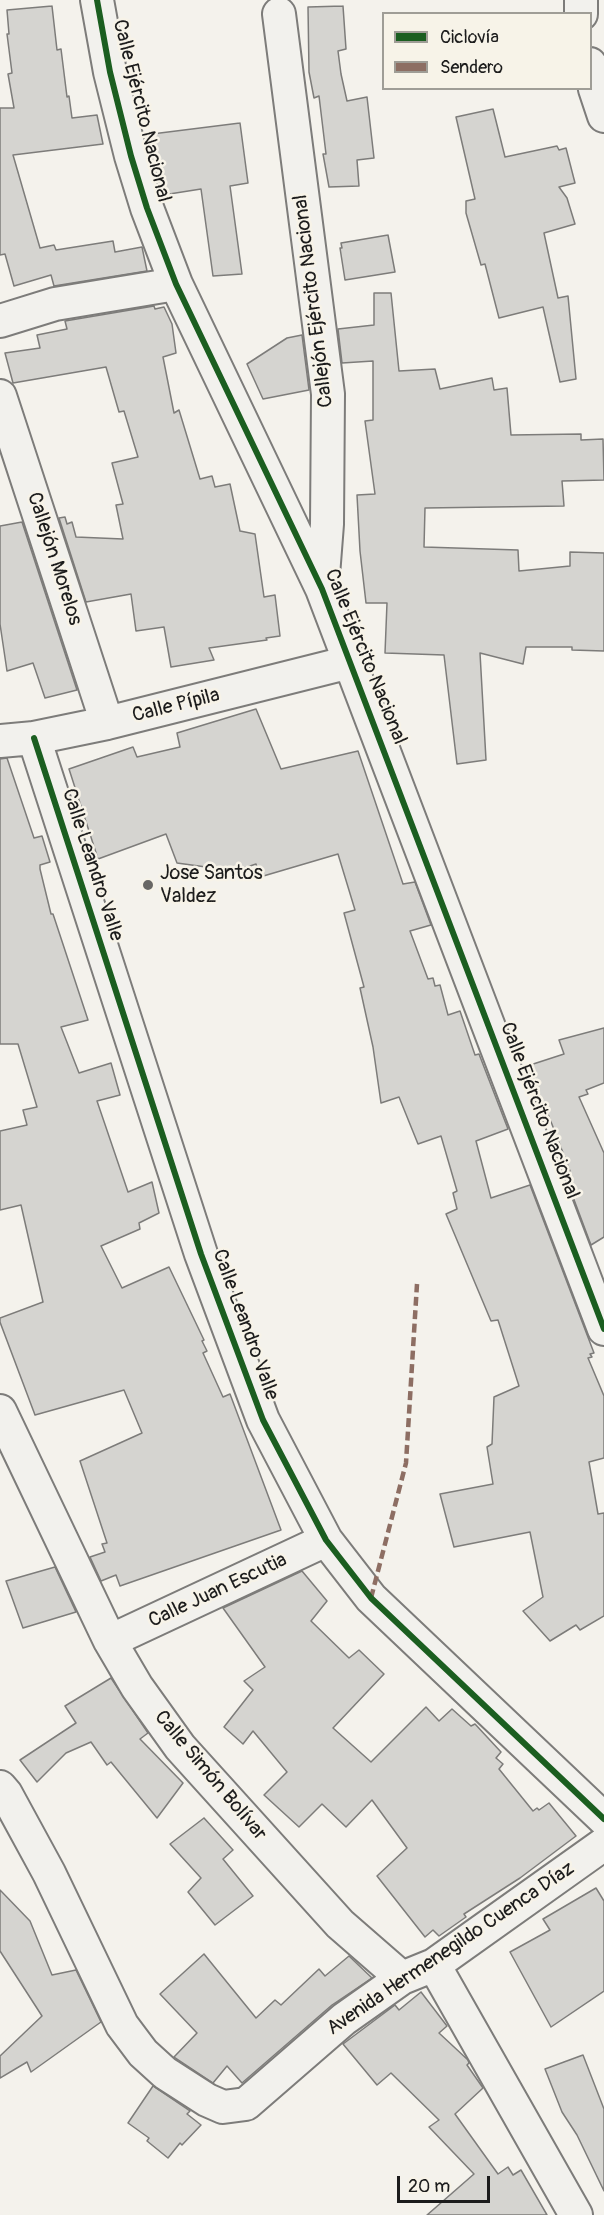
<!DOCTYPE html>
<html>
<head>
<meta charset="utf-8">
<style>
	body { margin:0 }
	#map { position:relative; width:604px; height:2215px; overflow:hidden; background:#f4f2ec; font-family:Pangolin,sans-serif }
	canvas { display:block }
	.legend { position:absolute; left:382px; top:12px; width:210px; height:78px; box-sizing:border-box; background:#f7f3e8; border:2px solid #9f9d96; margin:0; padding:8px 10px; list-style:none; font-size:18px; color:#1c1c1c }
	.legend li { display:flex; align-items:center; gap:12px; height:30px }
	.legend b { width:30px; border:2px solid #9f9d96 }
	.scale { position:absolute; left:397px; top:2176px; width:93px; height:27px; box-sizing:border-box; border:3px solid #1c1c1c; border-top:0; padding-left:8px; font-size:18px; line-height:21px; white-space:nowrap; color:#1c1c1c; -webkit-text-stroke:4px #f7f3e8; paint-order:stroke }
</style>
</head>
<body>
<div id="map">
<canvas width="604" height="2215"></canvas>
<ul class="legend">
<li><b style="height:8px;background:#1b5e20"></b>Ciclovía</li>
<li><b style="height:8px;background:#8d6e63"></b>Sendero</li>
</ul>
<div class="scale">20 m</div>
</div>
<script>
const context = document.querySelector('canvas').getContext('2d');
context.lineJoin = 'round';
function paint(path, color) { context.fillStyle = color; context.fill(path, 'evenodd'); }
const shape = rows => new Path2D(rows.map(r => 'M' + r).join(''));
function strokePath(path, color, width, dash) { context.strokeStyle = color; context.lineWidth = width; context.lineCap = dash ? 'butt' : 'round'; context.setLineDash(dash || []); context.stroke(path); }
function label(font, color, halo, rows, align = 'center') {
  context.font = font + ' Pangolin,sans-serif'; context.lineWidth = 5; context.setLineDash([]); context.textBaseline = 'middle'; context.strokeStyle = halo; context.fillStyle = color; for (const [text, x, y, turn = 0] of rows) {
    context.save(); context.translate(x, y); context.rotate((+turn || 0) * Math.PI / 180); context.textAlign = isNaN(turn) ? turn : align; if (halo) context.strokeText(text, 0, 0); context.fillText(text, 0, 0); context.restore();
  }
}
const building = shape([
	[52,6,57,50,61,49,67,97,69,96,72,118,97,115,103,144,13,155,40,248,54,245,56,250,113,241,115,252,142,247,147,271,54,286,51,275,14,286,5,254,0,255,0,108,14,108,8,74,12,73,7,34,9,34,7,10,52,6],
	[343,6,346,49,338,51,341,74,347,101,367,97,374,158,357,160,359,186,329,187,323,154,326,154,319,96,314,98,309,72,308,7,343,6],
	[493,109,505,157,557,146,559,150,566,148,575,183,559,187,567,198,575,224,544,233,558,298,568,296,576,379,560,382,543,307,499,318,485,264,481,265,466,213,466,201,475,199,456,117,493,109],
	[240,123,248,183,230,186,242,274,213,276,201,189,163,195,144,135,240,123],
	[388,235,395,272,345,280,340,248,342,248,341,243,388,235],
	[374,293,391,293,399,371,435,369,440,389,492,378,494,390,507,388,511,435,581,434,581,440,603,439,604,480,562,481,564,506,425,508,424,547,518,550,519,571,570,566,570,552,604,553,604,651,572,650,572,647,526,647,523,664,480,653,486,760,457,764,444,655,385,653,387,603,366,603,360,551,357,495,375,494,365,421,373,420,373,361,342,363,338,329,374,325,374,293],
	[154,306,155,309,164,307,172,324,176,353,163,357,174,413,179,410,200,479,212,476,215,487,230,484,240,531,255,534,264,597,275,595,280,636,266,638,267,640,209,648,214,660,171,667,164,627,136,631,131,594,86,602,59,518,65,517,67,524,72,522,76,537,123,539,116,505,123,504,112,463,138,457,124,411,119,412,106,367,13,383,5,353,40,348,37,335,67,329,65,321,154,306],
	[302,335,309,390,263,399,247,364,287,338,302,335],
	[22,522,77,690,45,698,33,663,7,671,0,624,0,526,22,522],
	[256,709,281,769,358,751,403,884,415,882,431,925,410,931,428,979,433,978,435,986,440,985,448,1015,460,1011,475,1055,479,1054,508,1129,476,1141,491,1198,530,1185,594,1353,590,1354,592,1357,588,1358,604,1396,604,1458,589,1462,598,1514,604,1513,604,1616,580,1630,576,1625,550,1641,523,1611,543,1597,530,1532,454,1547,445,1513,440,1494,493,1484,487,1447,492,1444,494,1397,519,1386,498,1320,491,1321,446,1214,457,1209,453,1193,457,1191,441,1136,418,1144,399,1097,381,1103,373,1047,360,988,364,987,344,913,355,910,338,854,260,877,256,864,235,871,177,863,166,834,98,859,69,769,133,747,137,757,180,747,177,733,256,709],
	[7,758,34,838,42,836,50,862,40,865,40,869,51,914,53,914,88,1020,61,1027,79,1073,111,1063,120,1095,97,1101,128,1192,152,1182,159,1213,139,1223,140,1229,101,1246,122,1288,169,1267,204,1340,202,1341,207,1351,203,1353,223,1397,230,1394,281,1530,120,1586,116,1575,101,1581,90,1557,105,1552,102,1544,107,1543,80,1461,142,1433,124,1390,35,1415,0,1322,0,1318,43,1302,21,1205,0,1210,0,1131,27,1125,23,1110,37,1107,18,1044,0,1044,0,759,7,758],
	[604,1028,604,1083,586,1090,588,1094,579,1097,604,1153,604,1237,591,1245,564,1173,570,1171,548,1114,542,1116,524,1067,564,1054,559,1040,604,1028],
	[55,1567,76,1612,23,1628,6,1581,55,1567],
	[302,1571,327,1601,311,1621,349,1658,359,1650,384,1674,333,1728,371,1762,426,1707,439,1721,452,1709,471,1726,475,1724,501,1752,496,1758,503,1764,499,1769,533,1811,537,1808,539,1810,549,1803,576,1836,520,1878,464,1914,466,1917,439,1936,433,1930,425,1937,377,1876,407,1848,372,1800,346,1827,322,1804,299,1827,264,1795,287,1772,253,1731,243,1744,224,1727,253,1690,244,1681,265,1667,223,1608,302,1571],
	[111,1678,148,1733,140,1739,183,1783,157,1818,111,1762,107,1765,91,1742,66,1753,37,1782,20,1760,76,1723,65,1706,111,1678],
	[204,1818,233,1850,223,1859,253,1896,215,1925,188,1892,201,1878,170,1844,204,1818],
	[596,1888,604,1901,604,1991,551,2027,510,1952,550,1930,543,1919,596,1888],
	[0,1890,30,1921,52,1975,76,1970,101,2022,31,2072,27,2062,0,2078,0,2056,42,2016,0,1951,0,1890],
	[204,1954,256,2018,275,2000,281,2005,319,1969,325,1976,349,1956,372,1978,332,2005,242,2083,227,2066,213,2083,174,2057,197,2033,160,1994,204,1954],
	[421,1992,447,2026,439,2033,468,2060,469,2063,467,2065,483,2088,455,2114,498,2174,508,2167,513,2175,521,2170,547,2215,427,2215,474,2174,429,2127,439,2120,391,2073,377,2085,343,2044,395,2005,399,2010,421,1992],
	[583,2055,604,2109,604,2191,577,2135,562,2112,545,2069,583,2055],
	[153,2086,190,2111,187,2114,201,2125,182,2145,180,2143,168,2158,147,2141,149,2138,128,2123,153,2086]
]);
const minor = shape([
	[97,0,110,72,131,156,147,208,176,284,322,589,604,1329],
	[581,0,581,14],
	[279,14,328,394,327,524,322,588],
	[590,64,595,89,604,116],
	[0,321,55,304,176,284],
	[0,396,107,723],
	[34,738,201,1254,263,1420,326,1540,371,1598,604,1819],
	[0,741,34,738,107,723,350,662],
	[0,1411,110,1641,137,1687,180,1747,340,1924,402,1978],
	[110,1641,326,1540],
	[0,1787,6,1794,49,1873,122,2025,143,2053,165,2073,207,2100,223,2107,246,2104,344,2019,402,1978,434,1965,604,1844],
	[434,1965,576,2215]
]);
const quiet = shape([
	[371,1598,406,1463,417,1284]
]);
const cycleway = shape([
	[97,0,110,72,131,156,147,208,176,284,322,589,604,1329],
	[34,738,201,1254,263,1420,326,1540,371,1598,604,1819]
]);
const markers = [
	[148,885,6,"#686765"]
];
const streetNames = [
	["Calle Ejército Nacional",141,111,76],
	["Callejón Ejército Nacional",314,301,-97],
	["Callejón Morelos",54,559,72],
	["Calle Ejército Nacional",365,657,68],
	["Calle Pípila",176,706,-14],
	["Calle Leandro Valle",92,865,72],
	["Calle Ejército Nacional",539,1111,69],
	["Calle Leandro Valle",245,1325,70],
	["Calle Juan Escutia",218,1591,-25],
	["Calle Simón Bolívar",210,1776,50],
	["Avenida Hermenegildo Cuenca Díaz",451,1949,-34]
];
const poiNames = [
	["Jose Santos",160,874],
	["Valdez",160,897]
];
paint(building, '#d5d4d0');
strokePath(building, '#7d7c7a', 1.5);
strokePath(minor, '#7d7c7a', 36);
strokePath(minor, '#f2f1ed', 32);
strokePath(quiet, '#8d6e63', 4.5, [9, 4.5]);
strokePath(cycleway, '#1b5e20', 6);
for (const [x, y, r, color] of markers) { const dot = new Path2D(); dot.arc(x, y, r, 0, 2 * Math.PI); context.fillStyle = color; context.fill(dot); strokePath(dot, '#f7f3e8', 2); }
label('20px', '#1c1c1c', '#f7f3e8', streetNames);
label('20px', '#1c1c1c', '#f7f3e8', poiNames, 'left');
</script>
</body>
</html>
